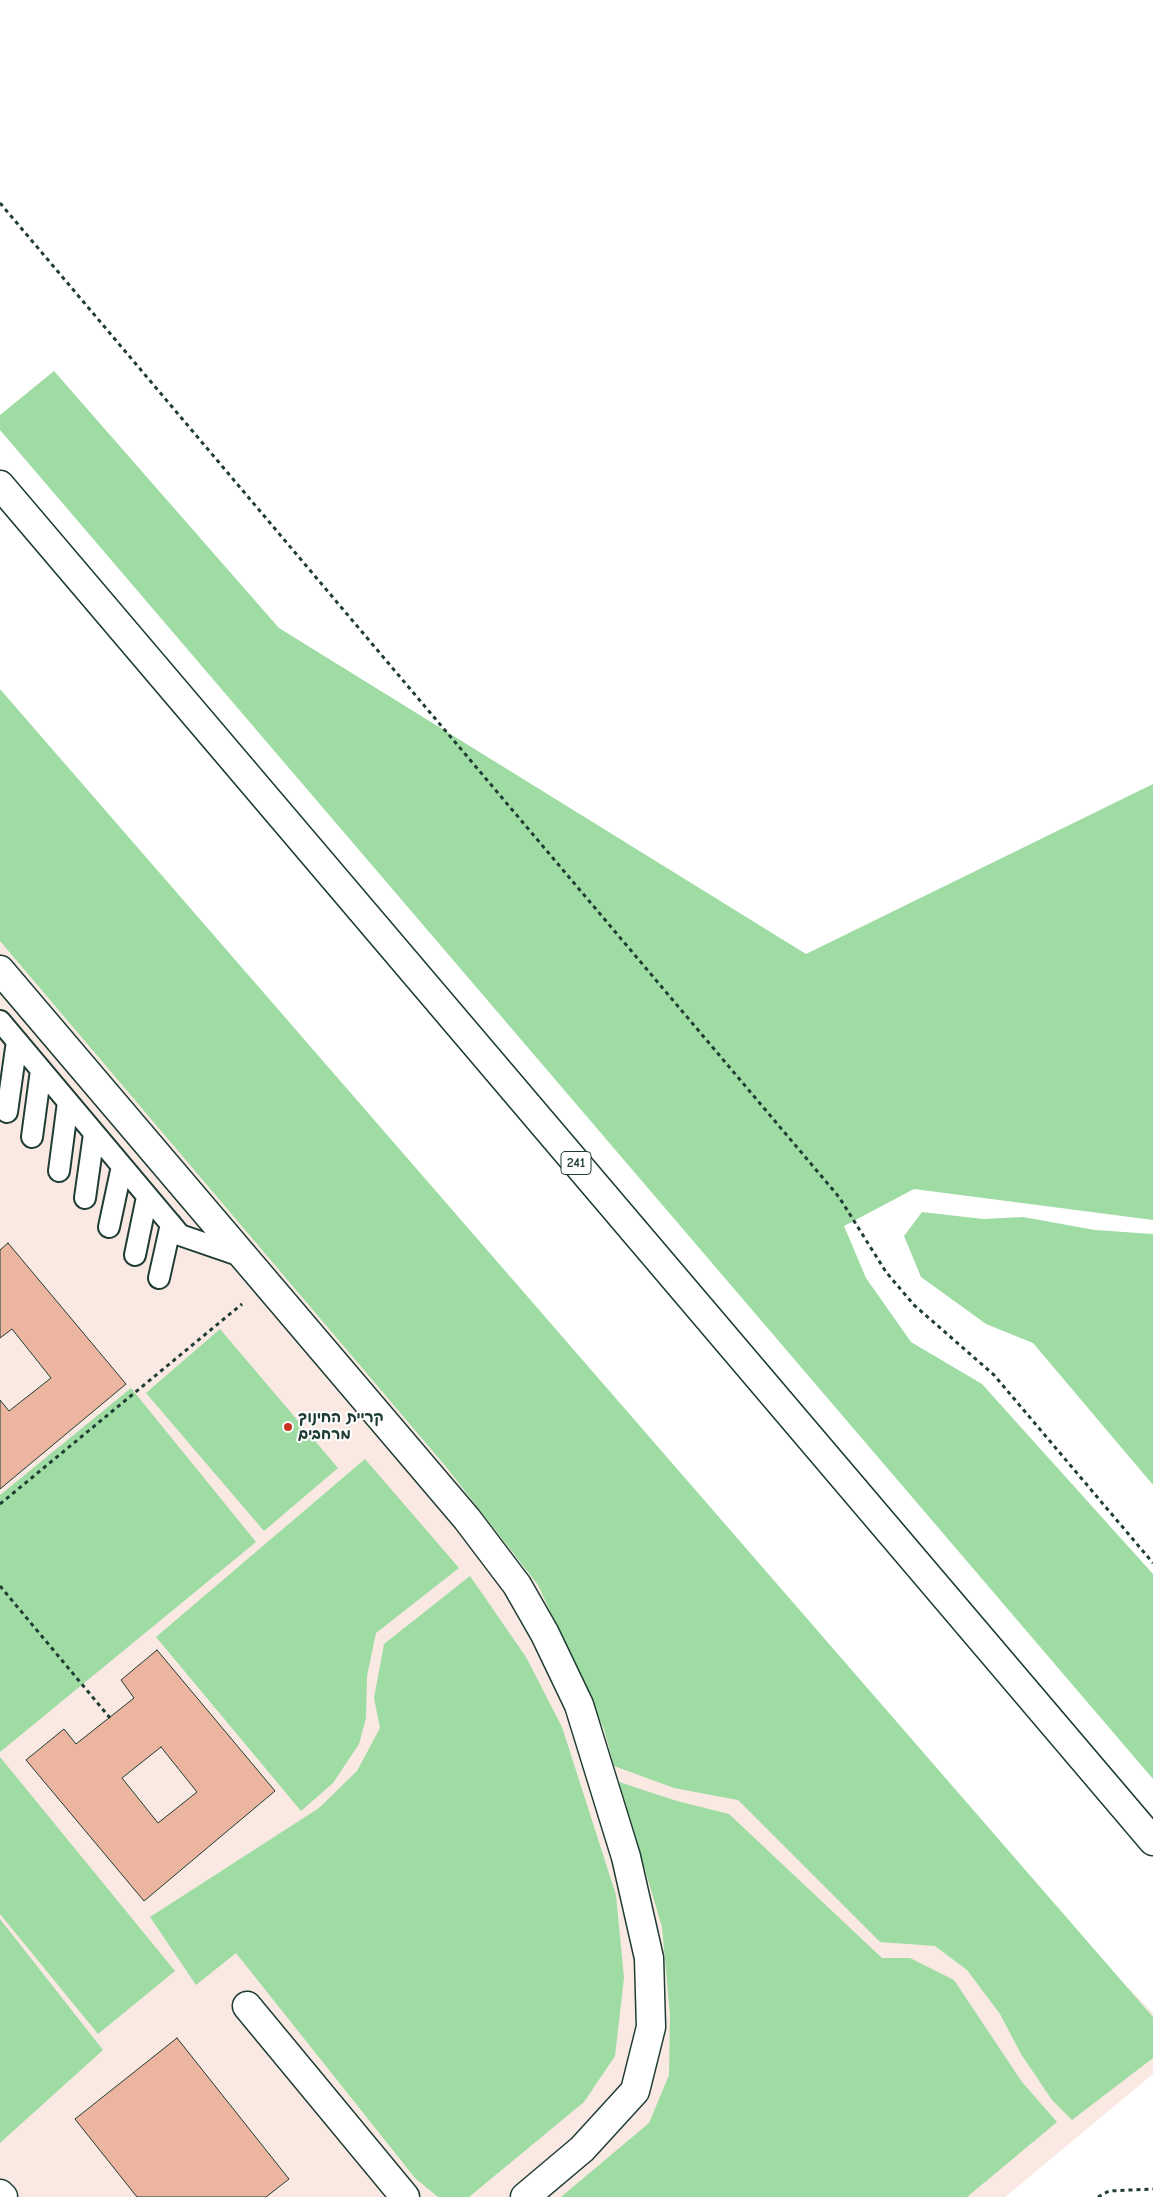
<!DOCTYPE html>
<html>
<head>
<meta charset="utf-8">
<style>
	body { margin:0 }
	canvas { display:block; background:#fff }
</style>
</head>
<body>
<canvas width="1153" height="2197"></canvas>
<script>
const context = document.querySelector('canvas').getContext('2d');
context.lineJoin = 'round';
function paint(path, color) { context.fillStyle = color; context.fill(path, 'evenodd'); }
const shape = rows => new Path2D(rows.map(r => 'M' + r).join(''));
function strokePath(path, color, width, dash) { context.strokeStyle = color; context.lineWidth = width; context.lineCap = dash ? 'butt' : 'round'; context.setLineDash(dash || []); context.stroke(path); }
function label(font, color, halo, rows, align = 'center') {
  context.font = font + ' "Comic Neue","Playpen Sans Hebrew",sans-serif'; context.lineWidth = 4; context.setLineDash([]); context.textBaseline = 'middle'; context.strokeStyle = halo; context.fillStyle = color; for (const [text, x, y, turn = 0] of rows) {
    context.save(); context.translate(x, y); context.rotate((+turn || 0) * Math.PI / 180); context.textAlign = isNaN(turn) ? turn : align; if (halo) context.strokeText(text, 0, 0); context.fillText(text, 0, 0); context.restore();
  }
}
const built = shape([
	[0,840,1153,2013,1153,2074,1005,2197,0,2197]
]);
const green = shape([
	[54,371,279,628,806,954,1153,784,1153,1220,914,1189,844,1226,866,1278,911,1342,982,1384,1153,1574,1153,1779,0,430,0,415],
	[0,689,1153,2017,1153,2058,1072,2120,1052,2100,1021,2054,1000,2014,967,1970,935,1946,880,1942,738,1800,674,1788,614,1766,604,1729,538,1585,447,1468,0,941],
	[922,1212,983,1219,1023,1217,1095,1230,1153,1234,1153,1485,1033,1343,986,1324,921,1277,904,1236],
	[220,1329,338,1468,264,1531,146,1393],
	[131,1388,256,1542,0,1752,0,1495],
	[365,1459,459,1568,376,1633,367,1676,366,1718,359,1744,333,1783,301,1811,156,1637],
	[470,1576,526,1657,562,1727,616,1895,624,1978,615,2056,584,2102,469,2197,438,2197,415,2178,236,1953,196,1985,150,1917,319,1808,357,1771,380,1728,374,1698,384,1644],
	[0,1757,175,1971,98,2034,0,1914],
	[619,1782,677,1801,729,1814,882,1958,910,1958,954,1980,1022,2082,1057,2122,967,2197,561,2197,649,2123,669,2075,670,2015,662,1927],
	[0,1919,103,2050,0,2143]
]);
const building = shape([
	[8,1243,126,1384,0,1489,0,1400,9,1411,51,1378,12,1329,0,1338,0,1250,8,1243],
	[157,1650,275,1791,144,1901,26,1760,64,1729,76,1744,134,1698,121,1680,157,1650],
	[161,1747,197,1792,158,1823,122,1778,161,1747],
	[177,2038,289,2179,266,2197,137,2197,75,2119,177,2038]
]);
const path = shape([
	[0,203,839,1197,886,1272,914,1305,994,1375,1153,1563],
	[0,1504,242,1304],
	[0,1586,110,1718],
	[1098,2197,1109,2191,1153,2189]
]);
const lane = shape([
	[0,1021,180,1235,244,1257],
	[7,1112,17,1041],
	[32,1137,41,1070],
	[59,1171,68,1102],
	[85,1198,94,1134],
	[109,1227,122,1166],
	[135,1255,147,1197],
	[159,1278,171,1224]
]);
const street = shape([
	[0,970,467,1519,517,1585,545,1634,579,1705,626,1857,649,1958,651,2027,635,2091,582,2149,525,2197],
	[247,2006,405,2197],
	[0,2194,3,2197]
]);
const primary = shape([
	[0,485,1153,1841]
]);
const markers = [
	[288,1427,5,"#c8321e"]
];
const shields = [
	[576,1163,30]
];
const shieldNames = [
	["241",576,1163]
];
const poiNames = [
	["קריית החינוך",298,1418],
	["מרחבים",298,1435]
];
paint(built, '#f9e9e2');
paint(green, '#9fdca4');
paint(building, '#ebb59f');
strokePath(building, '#1f3d34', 1);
strokePath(lane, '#1f3d34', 24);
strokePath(street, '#1f3d34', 31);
strokePath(primary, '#1f3d34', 31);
strokePath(path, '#1f3d34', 3, [4, 4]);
strokePath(lane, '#fff', 20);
strokePath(street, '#fff', 28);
strokePath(primary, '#fff', 28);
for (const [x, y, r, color] of markers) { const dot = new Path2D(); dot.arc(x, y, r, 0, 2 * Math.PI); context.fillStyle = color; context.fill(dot); strokePath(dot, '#fff', 2); }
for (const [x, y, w] of shields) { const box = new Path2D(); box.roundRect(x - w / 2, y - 11.5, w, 23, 4); context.fillStyle = '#fff'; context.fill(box); strokePath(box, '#1f3d34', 1); }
label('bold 14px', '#1f3d34', null, shieldNames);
label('bold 15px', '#1f3d34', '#fff', poiNames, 'left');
</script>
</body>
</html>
